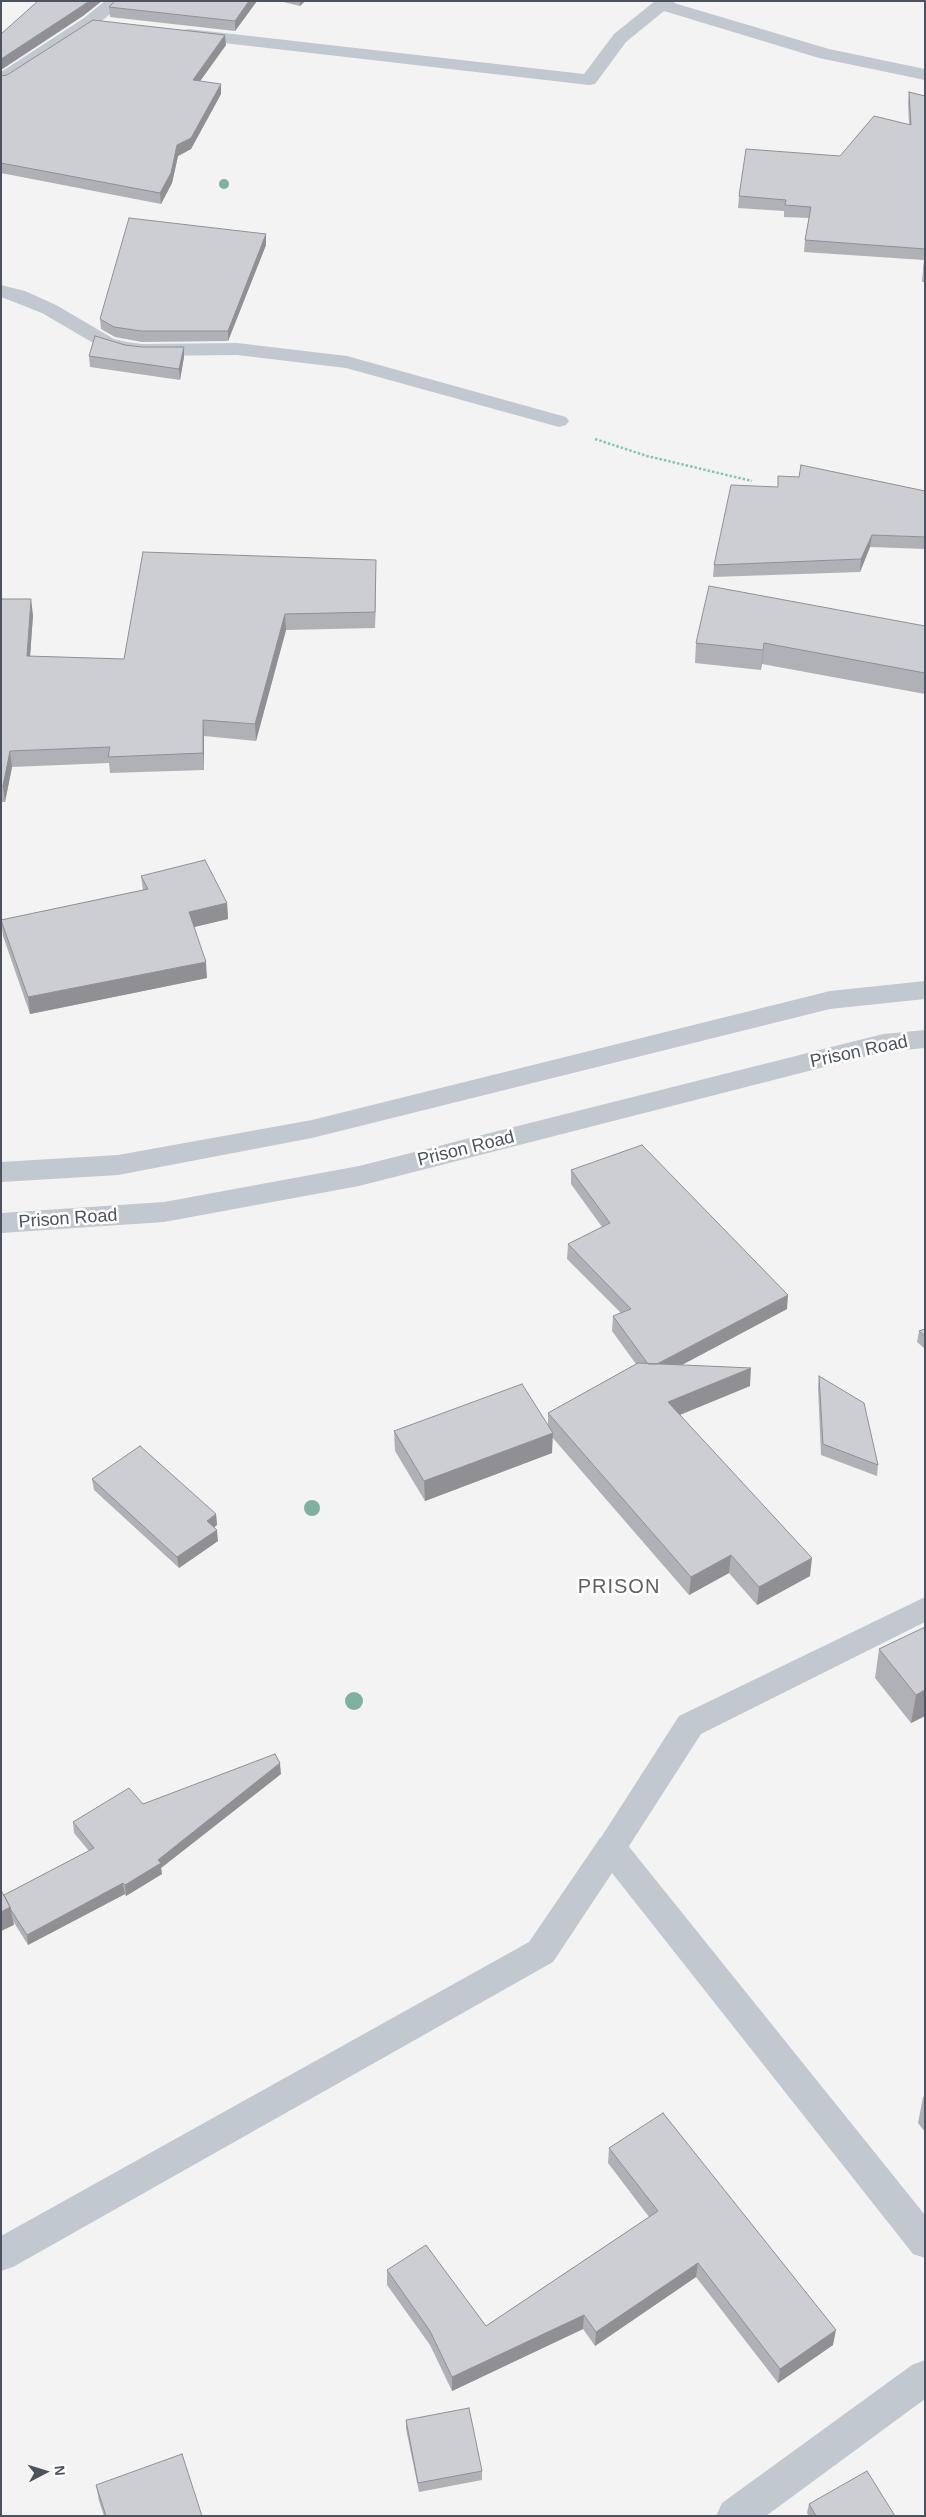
<!DOCTYPE html>
<html>
<head>
<meta charset="utf-8">
<style>
	body { margin:0 }
	#map { position:relative; width:926px; height:2517px; overflow:hidden; background:#f4f3f3; font-family:Helvetica,sans-serif }
	canvas { display:block }
	.frame { position:absolute; inset:0; border:2px solid #4c535e; pointer-events:none }
	.north { position:absolute; left:20px; top:2447px; width:50px; height:50px; -webkit-text-stroke:4px #fff; paint-order:stroke; rotate:85deg; font-size:14px; font-weight:700; line-height:20px; text-align:center; color:#4c535e }
	.north::after { content:''; display:block; margin:auto; width:18px; height:22px; background:#4c535e; clip-path:polygon(50% 0,100% 100%,50% 72%,0 100%) }
</style>
</head>
<body>
<div id="map">
<canvas width="926" height="2517"></canvas>
<div class="frame"></div>
<div class="north">N</div>
</div>
<script>
const context = document.querySelector('canvas').getContext('2d');
context.lineJoin = 'round';
const shape = rows => new Path2D(rows.map(r => 'M' + r).join(''));
function strokePath(path, color, width, dash) { context.strokeStyle = color; context.lineWidth = width; context.lineCap = dash ? 'butt' : 'round'; context.setLineDash(dash || []); context.stroke(path); }
function paint(path, color) { context.fillStyle = color; context.fill(path, 'evenodd'); }
function label(font, color, halo, rows, align = 'center') {
  context.font = font + ' Helvetica,sans-serif'; context.lineWidth = 5; context.setLineDash([]); context.textBaseline = 'middle'; context.strokeStyle = halo; context.fillStyle = color; for (const [text, x, y, turn = 0] of rows) {
    context.save(); context.translate(x, y); context.rotate((+turn || 0) * Math.PI / 180); context.textAlign = isNaN(turn) ? turn : align; if (halo) context.strokeText(text, 0, 0); context.fillText(text, 0, 0); context.restore();
  }
}
const path = shape([
	[595,439,647,456,752,481]
]);
const service = shape([
	[925,1597,925,1622,701,1734,622,1857,611,1861,600,1857,596,1848,600,1839,679,1716,925,1597]
]);
const minor = shape([
	[105,1,125,1,96,26,7,84,1,85,1,72,84,18,105,1],
	[655,1,675,1,674,3,829,49,925,69,925,80,819,58,664,11,626,42,595,84,589,85,189,39,183,38,180,34,183,30,189,29,584,74,614,34,655,1],
	[1,285,25,291,56,305,114,339,127,342,142,344,237,343,347,356,566,417,569,421,566,425,559,427,346,368,237,355,142,356,126,354,100,347,42,313,1,297,1,285],
	[611,1834,622,1838,925,2215,925,2258,913,2254,612,1873,553,1962,13,2267,1,2271,1,2236,529,1942,600,1838,611,1834],
	[925,2360,925,2399,766,2516,716,2516,722,2503,912,2365,925,2360]
]);
const tertiary = shape([
	[925,981,925,999,830,1009,312,1138,118,1175,1,1182,1,1162,118,1155,312,1120,830,991,925,981],
	[925,1030,925,1048,883,1052,359,1186,164,1222,1,1233,1,1213,164,1202,359,1166,883,1034,925,1030]
]);
const trees = [
	[224,184,5],
	[312,1508,8],
	[354,1701,9]
];
const wall = shape([
	[257,1,235,31,110,17,109,7],
	[279,1,305,1,300,6],
	[226,45,200,81,221,94,191,149,178,156,172,183,161,204,1,173,1,76],
	[909,92,925,96,925,282,922,282,924,260,804,252,805,240,809,218,784,217,784,211,738,208,739,196,840,156,909,124,908,103],
	[266,234,266,245,228,341,142,342,115,337,101,329,100,319],
	[125,345,141,347,184,347,184,357,180,380,90,367,89,356],
	[778,487,925,491,925,549,870,547,860,572,713,577,714,565],
	[376,560,375,628,286,630,256,741,204,736,204,770,110,773,109,763,12,767,5,802,1,802,1,599,33,615,30,656,124,659],
	[925,626,925,694,762,664,761,670,695,663,696,643],
	[141,876,227,903,228,919,194,927,207,978,30,1014,3,936,1,920,143,890],
	[571,1170,787,1309,681,1365,750,1386,680,1415,810,1576,757,1605,729,1573,689,1595,552,1437,552,1453,425,1501,395,1451,394,1431,548,1425,548,1413,636,1364,612,1331,613,1316,621,1313,567,1259,568,1244,602,1227,571,1184],
	[925,1329,925,1349,917,1342,919,1331],
	[819,1376,878,1465,877,1476,821,1455,818,1387],
	[92,1479,216,1514,217,1525,214,1527,218,1541,179,1568,94,1490],
	[925,1627,925,1716,911,1723,875,1678,879,1649],
	[281,1774,161,1868,162,1874,126,1896,125,1894,28,1945,13,1921,14,1925,4,1895,89,1851,74,1833,73,1822,143,1804],
	[925,2096,925,2132,918,2123,923,2097],
	[609,2148,833,2345,778,2383,696,2277,595,2346,583,2329,452,2391,430,2345,387,2285,387,2270,486,2326,649,2217,608,2163],
	[406,2420,482,2471,482,2480,419,2492,406,2429],
	[96,2485,202,2516,104,2516,99,2501],
	[809,2504,895,2516,809,2516,807,2513]
]);
const shadedWall = shape([
	[89,1,102,1,83,16,1,70,1,59],
	[249,1,257,1,235,31,235,21],
	[300,1,305,1,300,6],
	[225,35,226,45,193,91,193,80],
	[221,84,221,94,191,149,178,156,172,183,161,204,160,193,177,145],
	[266,234,266,245,228,341,228,331],
	[184,347,184,357,180,380,179,369],
	[872,535,870,547,860,572,861,559],
	[376,560,376,576,375,628,375,612],
	[31,599,33,615,29,672,27,656],
	[285,614,286,630,256,741,255,724],
	[764,643,762,664,761,670,763,650],
	[203,720,204,736,204,770,203,753],
	[10,751,12,767,5,802,3,786],
	[227,903,228,919,190,928,189,912],
	[206,962,207,978,30,1014,28,997],
	[788,1295,787,1309,650,1382,650,1368],
	[751,1368,750,1386,667,1420,668,1402],
	[553,1433,552,1453,425,1501,424,1481],
	[216,1514,217,1525,208,1532,207,1521],
	[217,1530,218,1541,179,1568,177,1557],
	[731,1555,729,1573,689,1595,691,1577],
	[812,1558,810,1576,757,1605,759,1587],
	[925,1690,925,1716,911,1723,916,1695],
	[280,1763,281,1774,161,1868,162,1874,126,1896,125,1885],
	[123,1883,125,1894,28,1945,27,1935],
	[10,1907,14,1925,1,1931,1,1912],
	[698,2263,696,2277,595,2346,596,2332],
	[584,2315,583,2329,452,2391,452,2377],
	[836,2330,833,2345,778,2383,780,2369]
]);
const building = shape([
	[38,1,89,1,82,6,1,59,1,34,38,1],
	[115,1,249,1,235,21,109,7,115,1],
	[93,20,225,35,193,80,221,84,191,138,177,145,171,173,160,193,1,163,1,76,7,75,93,20],
	[909,92,925,96,925,249,805,240,811,207,785,205,786,200,739,196,746,149,840,156,874,116,911,125,909,92],
	[129,218,266,234,228,331,141,331,114,327,100,319,129,218],
	[925,254,925,270,924,270,925,254],
	[95,336,125,345,141,347,184,347,179,369,89,356,95,336],
	[801,465,925,491,925,537,872,535,861,559,714,565,731,485,778,487,778,476,799,477,801,465],
	[143,552,376,560,375,612,285,614,255,724,203,720,203,753,108,757,110,747,10,751,3,786,1,786,1,599,31,599,27,656,124,659,143,552],
	[709,586,925,626,925,673,764,643,763,650,696,643,709,586],
	[205,860,227,903,189,912,206,962,28,997,1,920,148,889,141,876,205,860],
	[642,1145,788,1295,657,1364,648,1364,613,1316,631,1309,568,1244,610,1223,571,1170,642,1145],
	[925,1329,925,1336,919,1331,925,1329],
	[638,1363,751,1368,668,1402,812,1558,759,1587,731,1555,691,1577,548,1413,638,1363],
	[819,1376,864,1403,878,1465,823,1444,819,1376],
	[522,1384,553,1433,424,1481,394,1431,522,1384],
	[140,1446,216,1514,207,1521,217,1530,177,1557,92,1479,140,1446],
	[925,1627,925,1690,916,1695,879,1649,925,1627],
	[275,1754,280,1763,158,1860,161,1863,125,1885,123,1883,27,1935,11,1910,10,1907,4,1895,94,1848,73,1822,129,1788,143,1804,275,1754],
	[1,1890,10,1907,1,1912,1,1890],
	[663,2113,836,2330,780,2369,698,2263,596,2332,584,2315,452,2377,430,2331,387,2270,426,2245,486,2326,658,2211,609,2148,663,2113],
	[469,2408,482,2471,418,2483,406,2420,469,2408],
	[182,2454,202,2516,106,2516,96,2485,182,2454],
	[867,2471,895,2516,816,2516,809,2504,867,2471]
]);
const streetNames = [
	["Prison Road",859,1052,-12],
	["Prison Road",466,1149,-14],
	["Prison Road",68,1219,-4]
];
const quarterNames = [
	["PRISON",619,1587]
];
strokePath(path, '#82c7b0', 2.5, [2.5, 2]);
paint(service, '#c2c8cf');
paint(minor, '#c2c8cf');
paint(tertiary, '#c2c8cf');
context.fillStyle = '#80b1a0';
for (const [x, y, r] of trees) { context.beginPath(); context.arc(x, y, r, 0, 2 * Math.PI); context.fill(); }
paint(wall, '#b0b1b6');
paint(shadedWall, '#909094');
paint(building, '#cdced4');
strokePath(building, '#909094', 1);
label('18px', '#4c535e', '#fff', streetNames);
context.letterSpacing = '1px';
label('20px', '#606267', '#fff', quarterNames);
context.letterSpacing = '0px';
</script>
</body>
</html>
